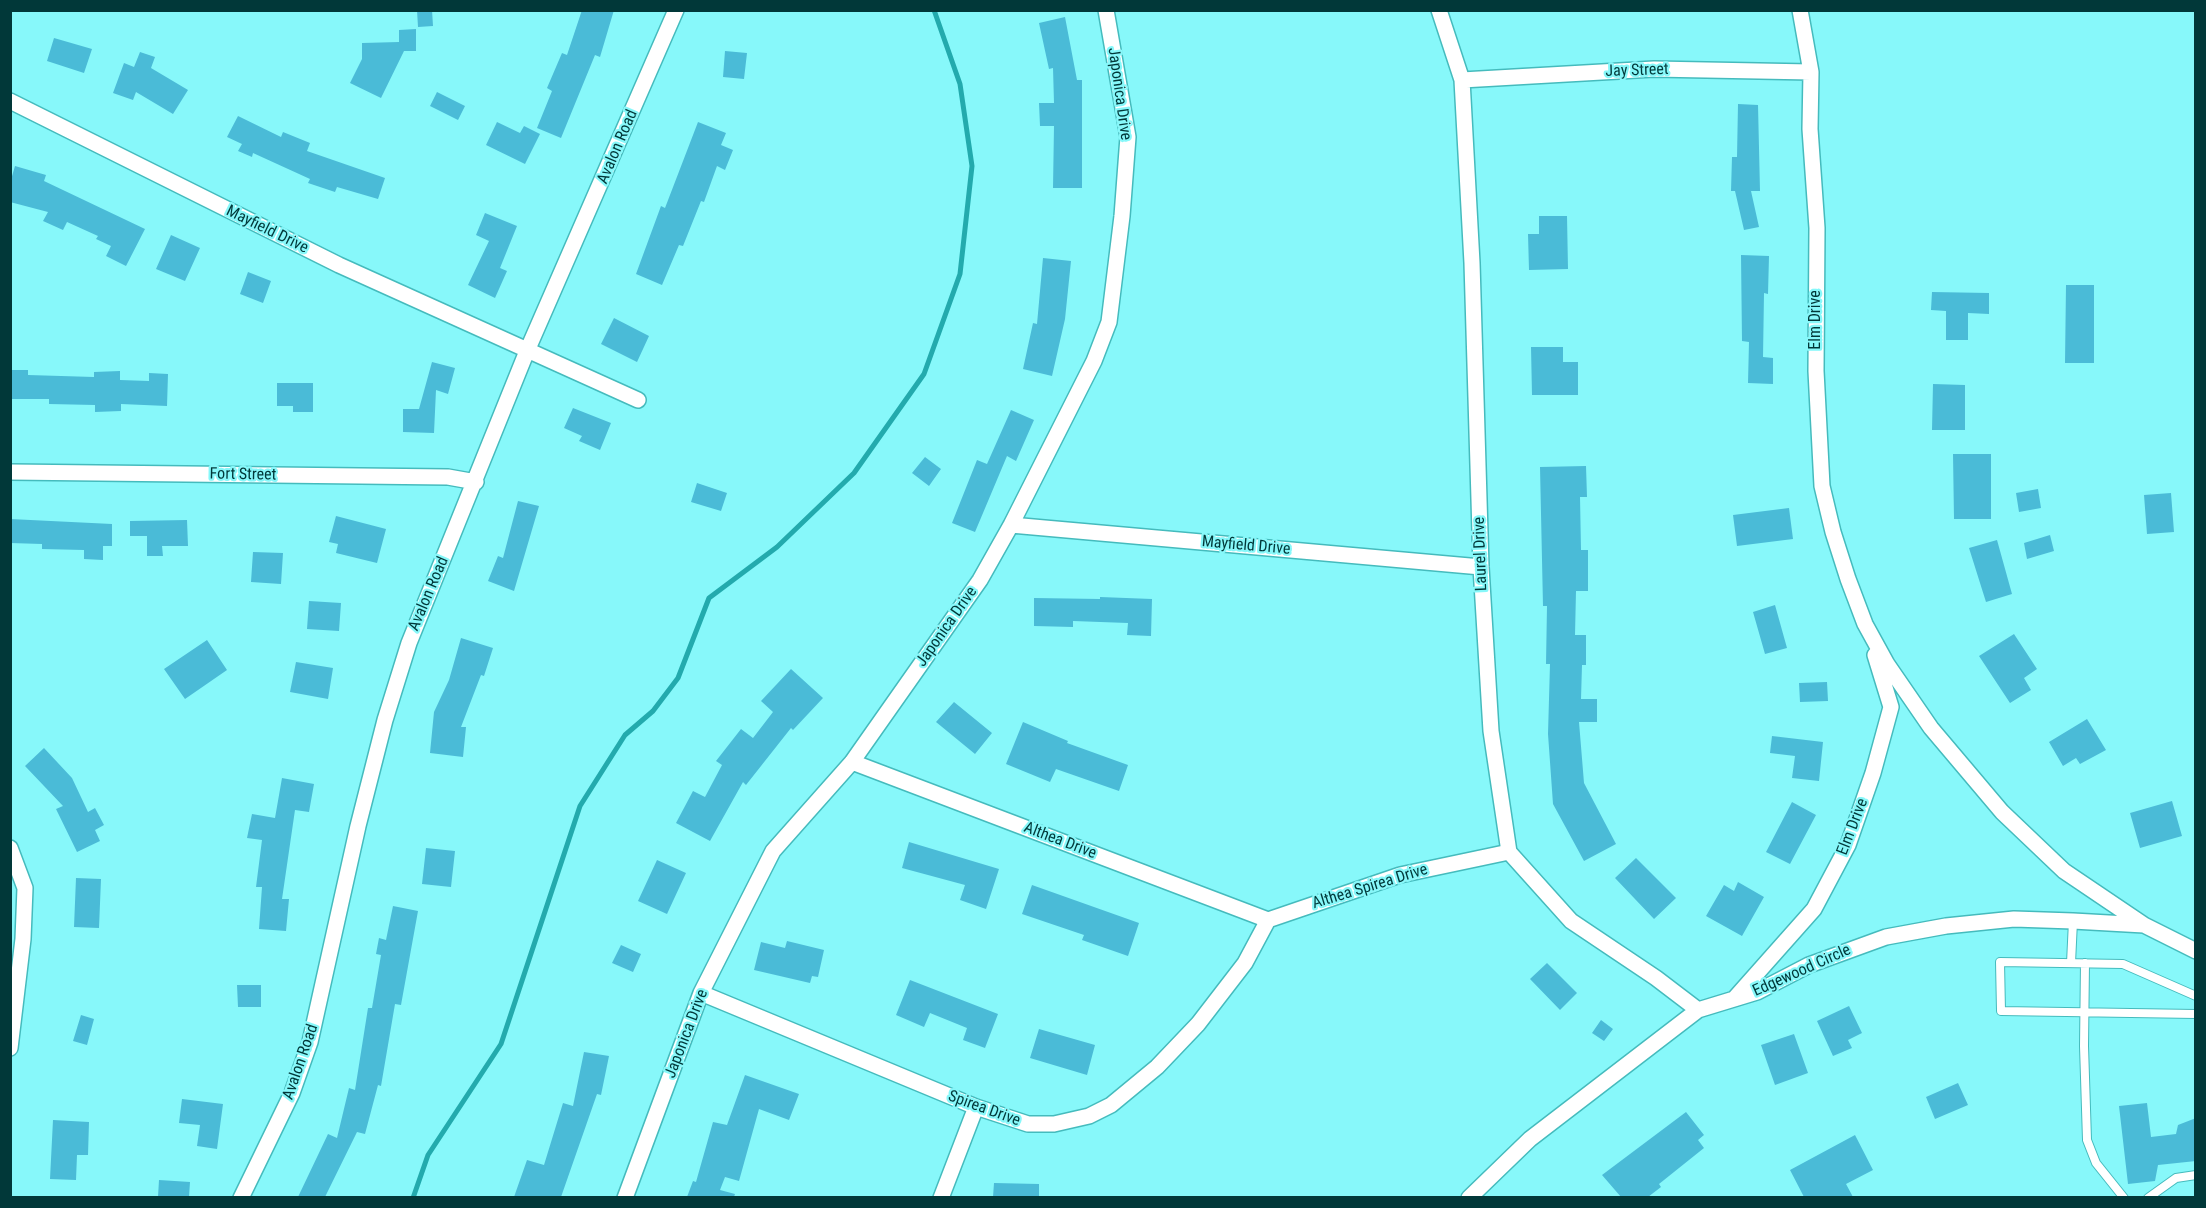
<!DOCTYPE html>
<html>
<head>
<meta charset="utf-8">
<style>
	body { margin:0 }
	#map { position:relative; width:2206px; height:1208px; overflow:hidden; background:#87f8fa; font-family:"Roboto Condensed",sans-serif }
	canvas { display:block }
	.frame { position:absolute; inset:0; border:12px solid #013839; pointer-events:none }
</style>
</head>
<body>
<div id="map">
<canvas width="2206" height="1208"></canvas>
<div class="frame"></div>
</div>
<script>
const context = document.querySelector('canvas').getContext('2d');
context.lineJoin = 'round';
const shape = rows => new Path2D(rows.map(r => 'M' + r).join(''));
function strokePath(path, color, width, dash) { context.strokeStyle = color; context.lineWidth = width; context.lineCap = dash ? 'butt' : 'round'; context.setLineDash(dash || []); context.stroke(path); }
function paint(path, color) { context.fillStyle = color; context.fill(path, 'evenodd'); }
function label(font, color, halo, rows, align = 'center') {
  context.font = font + ' "Roboto Condensed",sans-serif'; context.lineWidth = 4.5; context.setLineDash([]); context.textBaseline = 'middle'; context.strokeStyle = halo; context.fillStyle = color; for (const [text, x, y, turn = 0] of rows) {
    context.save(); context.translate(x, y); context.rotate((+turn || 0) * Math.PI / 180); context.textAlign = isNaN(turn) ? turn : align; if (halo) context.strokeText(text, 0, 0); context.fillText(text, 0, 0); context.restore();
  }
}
const stream = shape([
	[413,1198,428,1155,501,1044,580,806,625,735,653,711,678,678,709,598,777,547,854,473,924,374,960,274,972,166,960,84,934,10]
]);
const building = shape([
	[417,10,432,10,433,26,418,27],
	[582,10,614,10,600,57,595,55,561,138,537,128,552,91,547,88,562,53,567,55],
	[1065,17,1077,80,1082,80,1082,188,1053,188,1054,126,1040,126,1039,103,1054,103,1053,68,1049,69,1039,23],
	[416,29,416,51,404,51,381,98,350,83,362,59,362,43,399,42,399,30],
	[54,38,92,49,84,73,47,61],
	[725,51,747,53,744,79,723,77],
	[140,52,155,57,151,68,188,90,173,114,136,92,133,100,113,93,124,63,134,67],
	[437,92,465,106,458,120,430,106],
	[1738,104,1758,105,1760,191,1751,191,1759,227,1744,230,1735,191,1731,191,1732,157,1737,157],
	[238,116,281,137,283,132,310,143,307,151,385,178,378,199,337,187,335,192,308,183,310,179,253,153,252,157,238,151,242,144,227,137],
	[497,122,520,133,524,126,540,134,525,164,486,145],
	[698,122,726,133,721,145,733,150,725,170,717,166,704,202,701,201,683,246,679,245,662,285,636,274,661,206,665,208],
	[15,166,46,175,44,181,145,229,126,266,106,256,111,246,96,239,98,236,67,222,63,230,43,221,48,212,10,202,10,183],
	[485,213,517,226,500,268,507,271,495,298,468,285,489,241,476,235],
	[1539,216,1567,216,1568,269,1529,270,1528,234,1539,234],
	[171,235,200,248,185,281,156,269],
	[1741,255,1769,256,1768,294,1764,293,1763,357,1773,358,1773,384,1748,383,1749,342,1742,341],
	[1043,258,1071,261,1065,319,1052,376,1023,369,1033,323,1037,324],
	[248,272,271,281,263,303,240,294],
	[2066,285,2094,285,2094,363,2065,363],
	[1932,292,1989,293,1989,314,1968,313,1968,340,1946,340,1946,311,1931,310],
	[614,318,649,336,637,362,601,344],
	[1531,347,1563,347,1563,362,1578,362,1578,395,1532,395],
	[432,362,455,368,448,394,436,390,434,433,403,432,403,409,419,409],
	[10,370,28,370,28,375,94,377,94,372,120,371,120,380,149,381,149,373,168,374,167,406,121,404,121,411,95,412,95,405,49,404,49,399,10,399],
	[277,383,313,383,313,412,293,412,293,406,277,406],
	[1933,384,1965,385,1965,430,1932,430],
	[573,408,611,423,600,450,579,441,582,436,564,428],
	[1011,410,1034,420,1016,461,1007,456,975,532,952,523,977,460,987,464],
	[1953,454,1991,454,1991,519,1954,519],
	[925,457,941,469,929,486,912,473],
	[1586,466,1587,497,1580,497,1581,550,1588,550,1588,591,1576,591,1575,635,1586,635,1586,665,1582,665,1581,699,1597,699,1597,722,1579,722,1584,783,1616,844,1584,861,1553,804,1548,734,1550,664,1546,664,1547,606,1543,606,1540,467],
	[697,483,727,493,721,511,691,502],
	[2038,489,2041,508,2019,512,2016,493],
	[2171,493,2174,532,2147,534,2144,495],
	[518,501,539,506,514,591,488,581,498,556,503,558],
	[1789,508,1793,539,1737,546,1733,515],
	[336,516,386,529,377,563,336,553,338,544,329,542],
	[10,519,112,524,112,546,103,546,103,560,84,559,84,550,42,549,42,544,10,543],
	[187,520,188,546,162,546,163,556,147,556,147,536,130,536,130,521],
	[2050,535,2054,551,2027,559,2024,543],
	[1997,540,2012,594,1986,602,1969,548],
	[253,552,283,553,281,584,251,582],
	[1100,597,1152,599,1151,636,1127,635,1128,623,1073,621,1073,627,1034,626,1034,598,1100,599],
	[309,601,341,603,339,631,307,629],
	[1775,605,1787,648,1765,654,1753,612],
	[2014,634,2037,669,2024,678,2031,690,2010,703,1979,656],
	[461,638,493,648,484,676,481,675,461,727,466,727,463,757,430,753,434,712,449,680],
	[207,640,227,670,185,699,164,669],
	[296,662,333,668,328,699,290,692],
	[791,669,823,698,793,730,791,728,746,785,743,782,710,841,676,823,693,791,705,797,722,765,716,761,741,729,753,738,773,712,761,701],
	[1827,682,1828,701,1800,702,1799,683],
	[954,702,992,733,975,754,936,722],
	[2087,719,2106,750,2080,764,2076,758,2063,766,2049,742],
	[1023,722,1068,741,1067,743,1128,765,1119,791,1056,769,1050,782,1006,764],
	[1772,736,1823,742,1819,781,1792,778,1795,756,1770,753],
	[44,748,72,778,88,812,95,808,104,825,95,830,100,841,77,852,56,809,63,806,25,766],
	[282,778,314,784,309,812,295,810,282,899,289,899,286,931,259,929,262,887,256,887,262,840,247,838,252,814,275,818],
	[2172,801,2182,836,2140,848,2130,813],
	[1792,802,1816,815,1790,864,1766,852],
	[909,842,999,869,986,909,960,900,965,885,902,868],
	[426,848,455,851,451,887,422,884],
	[1636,858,1676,898,1654,919,1615,878],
	[657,860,686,873,667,914,638,901],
	[76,878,101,879,99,928,74,927],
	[1738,882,1764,897,1742,936,1706,916,1724,885,1734,891],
	[1032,885,1139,923,1128,956,1082,940,1084,935,1022,914],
	[393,906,418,911,401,1005,395,1004,381,1086,378,1085,365,1134,357,1132,325,1197,298,1197,328,1134,337,1138,349,1088,355,1090,368,1008,372,1008,381,955,376,954,379,938,386,940],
	[787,941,824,950,818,977,812,976,810,983,754,970,761,942,785,948],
	[621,945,641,954,633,972,612,963],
	[1547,963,1577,993,1560,1010,1530,979],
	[910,980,998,1014,985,1048,963,1040,967,1028,930,1013,924,1027,896,1015],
	[237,985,261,985,261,1007,238,1007],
	[1849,1006,1862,1033,1848,1040,1852,1048,1833,1056,1817,1021],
	[81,1015,94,1019,87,1045,73,1041],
	[1601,1020,1613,1029,1604,1041,1592,1033],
	[1039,1029,1095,1045,1087,1075,1030,1058],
	[1794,1034,1808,1073,1775,1085,1761,1045],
	[584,1052,609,1056,601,1095,597,1094,561,1197,514,1197,527,1160,544,1165,563,1103,573,1106],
	[745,1075,799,1094,789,1120,759,1109,739,1181,725,1177,720,1190,735,1194,734,1197,687,1197,693,1181,696,1182,713,1122,727,1125],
	[1958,1083,1968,1105,1935,1119,1926,1097],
	[182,1099,223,1104,217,1149,197,1146,200,1125,179,1123],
	[2147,1103,2151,1137,2176,1134,2178,1125,2196,1118,2196,1161,2158,1165,2155,1181,2128,1184,2119,1106],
	[1686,1112,1704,1135,1698,1140,1704,1148,1659,1184,1661,1187,1648,1197,1621,1197,1602,1175],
	[53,1120,89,1122,88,1155,77,1155,76,1180,50,1179],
	[1855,1135,1873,1170,1846,1184,1853,1197,1804,1197,1790,1170],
	[159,1180,190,1182,189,1197,158,1197],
	[994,1183,1039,1184,1039,1197,993,1197]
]);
const lane = shape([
	[2071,963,2073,921],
	[2085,963,2084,1046,2087,1140,2096,1163,2124,1198],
	[2196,996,2123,964,2000,962,2001,1011,2196,1014],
	[2148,1198,2176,1178,2196,1175]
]);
const street = shape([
	[1439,10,1462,80,1472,263,1481,567,1491,731,1509,852,1571,921,1656,978,1698,1010],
	[1800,10,1811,72,1810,129,1817,228,1816,371,1822,486,1833,532,1848,579,1865,624,1887,664,1931,728,2002,812,2064,871,2144,925],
	[1462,80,1654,69,1811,72],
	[10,101,339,265,638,400],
	[10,472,448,477,476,482],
	[1011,525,1481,567],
	[852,762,1268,920],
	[10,848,25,888,23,939,10,1048],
	[1268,920,1400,875,1509,852],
	[701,993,976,1107,1028,1124,1054,1124,1089,1116,1111,1105,1157,1067,1198,1024,1245,963,1268,920],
	[1735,998,1814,909,1848,845,1873,773,1891,707,1875,655],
	[241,1198,292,1093,310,1042,358,826,385,720,409,643,527,351,676,10],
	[625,1198,701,993,773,851,852,762,980,580,1011,525,1094,361,1109,322,1122,216,1128,137,1106,10],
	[941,1198,976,1107],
	[1469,1198,1530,1139,1698,1010,1757,992,1809,965,1886,937,1946,926,2014,919,2073,921,2144,925,2196,951]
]);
const streetNames = [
	["Jay Street",1637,71,-2],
	["Japonica Drive",1119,94,82],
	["Avalon Road",618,147,-67],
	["Mayfield Drive",267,230,26],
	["Elm Drive",1816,320,-90],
	["Fort Street",243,475,1],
	["Mayfield Drive",1246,546,5],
	["Laurel Drive",1481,554,-92],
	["Avalon Road",429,594,-67],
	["Japonica Drive",947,627,-55],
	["Elm Drive",1853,827,-69],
	["Althea Drive",1060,841,21],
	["Althea Spirea Drive",1370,887,-17],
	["Edgewood Circle",1802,971,-24],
	["Japonica Drive",687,1034,-69],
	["Avalon Road",301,1062,-71],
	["Spirea Drive",984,1109,20]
];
strokePath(stream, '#23aaad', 5);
paint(building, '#4abbd7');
strokePath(lane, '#45bbbd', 10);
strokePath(street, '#45bbbd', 18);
strokePath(lane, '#fff', 8);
strokePath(street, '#fff', 15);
label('16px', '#013839', '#87f8fa', streetNames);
</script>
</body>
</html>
